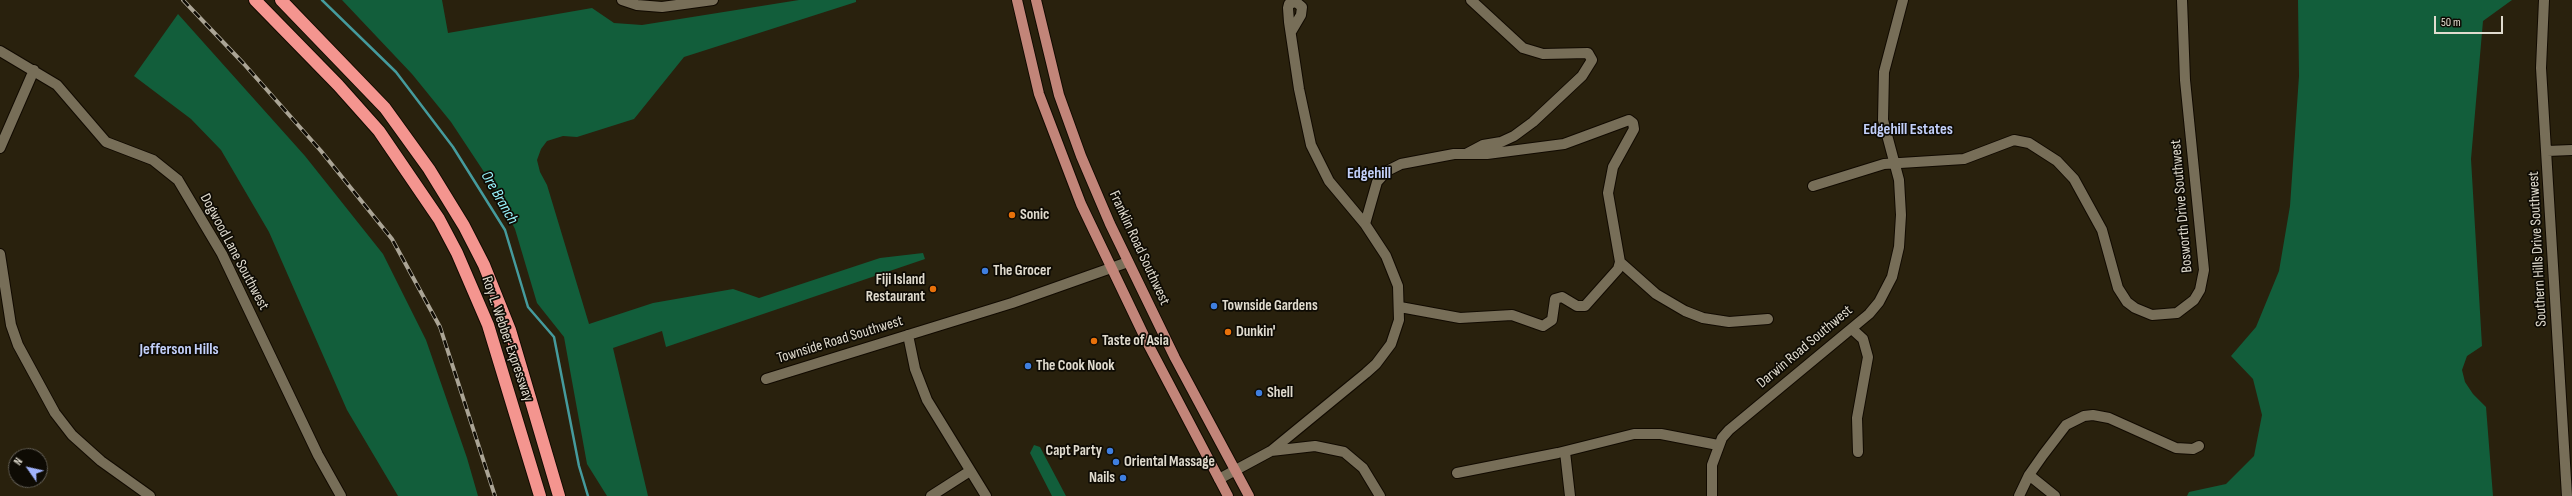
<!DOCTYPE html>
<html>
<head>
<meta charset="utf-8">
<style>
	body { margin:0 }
	#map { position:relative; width:2572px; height:496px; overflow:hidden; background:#29210d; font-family:"Sofia Sans Condensed",sans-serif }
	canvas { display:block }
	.north { position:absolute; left:8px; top:448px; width:40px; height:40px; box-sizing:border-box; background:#0e0b04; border:1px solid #625e55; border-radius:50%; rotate:304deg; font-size:11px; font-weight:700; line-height:16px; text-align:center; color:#e0dbce }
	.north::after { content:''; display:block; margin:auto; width:14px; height:18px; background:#a0b3fd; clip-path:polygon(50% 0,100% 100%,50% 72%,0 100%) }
	.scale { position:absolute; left:2434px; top:16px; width:69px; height:18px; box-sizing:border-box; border:2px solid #e0dbce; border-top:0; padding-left:5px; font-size:12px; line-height:14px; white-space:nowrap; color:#e0dbce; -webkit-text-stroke:3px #0e0b04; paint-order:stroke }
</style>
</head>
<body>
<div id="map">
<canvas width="2572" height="496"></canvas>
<div class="north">N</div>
<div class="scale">50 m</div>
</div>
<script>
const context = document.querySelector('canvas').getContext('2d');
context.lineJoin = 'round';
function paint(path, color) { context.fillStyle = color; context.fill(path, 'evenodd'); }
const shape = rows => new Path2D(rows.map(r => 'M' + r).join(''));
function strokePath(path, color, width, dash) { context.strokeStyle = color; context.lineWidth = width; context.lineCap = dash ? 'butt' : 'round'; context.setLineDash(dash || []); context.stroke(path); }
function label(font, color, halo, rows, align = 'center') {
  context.font = font + ' "Sofia Sans Condensed",sans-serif'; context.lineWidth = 3.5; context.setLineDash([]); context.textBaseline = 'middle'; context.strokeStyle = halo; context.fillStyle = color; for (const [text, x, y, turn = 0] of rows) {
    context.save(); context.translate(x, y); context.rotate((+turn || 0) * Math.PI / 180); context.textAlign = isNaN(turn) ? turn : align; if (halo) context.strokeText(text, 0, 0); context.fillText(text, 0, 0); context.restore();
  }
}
const forest = shape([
	[342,0,442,0,448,33,592,8,614,23,642,25,799,0,856,0,856,2,684,57,634,119,577,137,563,136,547,141,541,149,537,160,540,172,547,185,589,324,653,303,733,289,759,298,880,258,923,253,925,259,666,347,662,331,613,348,648,496,607,496,587,464,564,337,537,303,515,229,490,181,451,122,412,74],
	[2298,0,2512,0,2483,21,2471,159,2482,346,2467,356,2462,370,2465,382,2473,394,2486,407,2493,496,2187,496,2189,492,2226,484,2254,456,2262,415,2253,379,2231,356,2256,327,2279,271,2290,206,2299,76],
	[178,14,305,156,383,254,426,340,467,458,478,496,398,496,347,410,269,232,221,150,191,119,134,76],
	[1034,445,1040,447,1066,496,1052,496,1030,453]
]);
const stream = shape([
	[322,0,396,72,453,147,505,230,528,307,554,337,579,466,588,496]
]);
const minor = shape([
	[622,0,637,5,662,7,713,0],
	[2544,0,2541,68,2567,496],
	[0,51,57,85,106,142,153,160,178,180,222,254,318,455,341,496],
	[0,148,34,70],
	[2547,151,2572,150],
	[1466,154,1483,145,1501,142,1514,136,1533,122,1582,76,1592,60,1588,53,1543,54,1523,48,1471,0],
	[1813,186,1884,164,1964,159,2014,140,2029,143,2057,161,2074,179,2102,230,2118,288,2127,302,2135,308,2152,315,2177,313,2194,300,2200,290,2204,270,2185,80,2182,0],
	[1365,224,1377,182,1387,171,1401,164,1454,154,1487,154,1564,144,1629,120,1633,123,1634,129,1613,167,1608,193,1620,262,1656,294,1685,311,1703,318,1729,322,1768,319],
	[0,254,11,325,18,345,55,413,72,435,101,461,150,496],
	[1400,307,1460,318,1512,315,1543,326,1552,320,1555,299,1562,297,1577,306,1585,306,1618,269,1620,262],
	[1852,329,1863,339,1868,357,1857,418,1858,452],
	[908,335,915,369,927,400,986,496],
	[766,379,1012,303,1128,262],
	[1271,451,1315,446,1344,452,1363,468,1380,496],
	[1565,452,1570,496],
	[1457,473,1558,453,1634,434,1661,434,1718,445],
	[2029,475,2055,496],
	[1219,479,1271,451,1366,373,1376,364,1391,344,1399,320,1398,286,1386,256,1365,224,1329,181,1311,145,1299,89,1289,22,1288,8,1289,4,1296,2,1302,7,1301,15,1291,32],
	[931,496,970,471],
	[1712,496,1712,465,1722,438,1729,430,1869,314,1879,302,1892,277,1899,247,1901,215,1899,180,1883,120,1884,72,1903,0],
	[2019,496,2029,475,2043,455,2066,425,2084,416,2093,415,2109,418,2176,448,2193,449,2199,446]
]);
const primary = shape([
	[1017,0,1039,94,1081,204,1148,344,1228,496],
	[1036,0,1059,95,1081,156,1110,224,1175,358,1249,496]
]);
const motorway = shape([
	[255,0,338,85,379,131,439,219,457,253,488,325,540,496],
	[281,0,385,108,429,169,464,226,484,265,510,330,559,496]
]);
const rail = shape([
	[183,0,244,64,321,151,392,239,440,327,495,496]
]);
const markers = [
	[1012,215,4,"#e8710a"],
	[985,271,4,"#3f7fe0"],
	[933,289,4,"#e8710a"],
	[1214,306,4,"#3f7fe0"],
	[1228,332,4,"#e8710a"],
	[1094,341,4,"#e8710a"],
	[1028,366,4,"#3f7fe0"],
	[1259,393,4,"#3f7fe0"],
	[1110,451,4,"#3f7fe0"],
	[1116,462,4,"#3f7fe0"],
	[1123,478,4,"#3f7fe0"]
];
const streetNames = [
	["Bosworth Drive Southwest",2182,206,-95],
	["Franklin Road Southwest",1139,248,65],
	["Southern Hills Drive Southwest",2538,249,-93],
	["Dogwood Lane Southwest",234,252,62],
	["Roy L. Webber Expressway",507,339,71],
	["Townside Road Southwest",840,340,-17],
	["Darwin Road Southwest",1805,347,-40]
];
const poiNames = [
	["Sonic",1020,215],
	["The Grocer",993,271],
	["Fiji Island",925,280,"right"],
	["Restaurant",925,297,"right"],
	["Townside Gardens",1222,306],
	["Dunkin'",1236,332],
	["Taste of Asia",1102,341],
	["The Cook Nook",1036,366],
	["Shell",1267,393],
	["Capt Party",1102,451,"right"],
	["Oriental Massage",1124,462],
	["Nails",1115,478,"right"]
];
const neighbourhoodNames = [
	["Edgehill Estates",1908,130],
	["Edgehill",1369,174],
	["Jefferson Hills",179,350]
];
const waterNames = [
	["Ore Branch",499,198,60]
];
paint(forest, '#125e3b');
strokePath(stream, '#459b9d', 2.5);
strokePath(minor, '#110a00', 12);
strokePath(primary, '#110a00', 12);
strokePath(motorway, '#110a00', 14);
strokePath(minor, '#776e58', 10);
strokePath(primary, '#c28579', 10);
strokePath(motorway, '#f4958f', 12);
strokePath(rail, '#aba596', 4);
strokePath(rail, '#0e0b04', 2.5, [8]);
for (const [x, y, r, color] of markers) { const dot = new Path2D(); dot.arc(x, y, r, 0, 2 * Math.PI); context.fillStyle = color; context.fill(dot); strokePath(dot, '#0e0b04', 1.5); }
label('15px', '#e0dbce', '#0e0b04', streetNames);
label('bold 15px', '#e0dbce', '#0e0b04', poiNames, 'left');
label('bold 16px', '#c2cff9', '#0e0b04', neighbourhoodNames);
label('italic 16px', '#99f4fd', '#0e0b04', waterNames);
</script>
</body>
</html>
